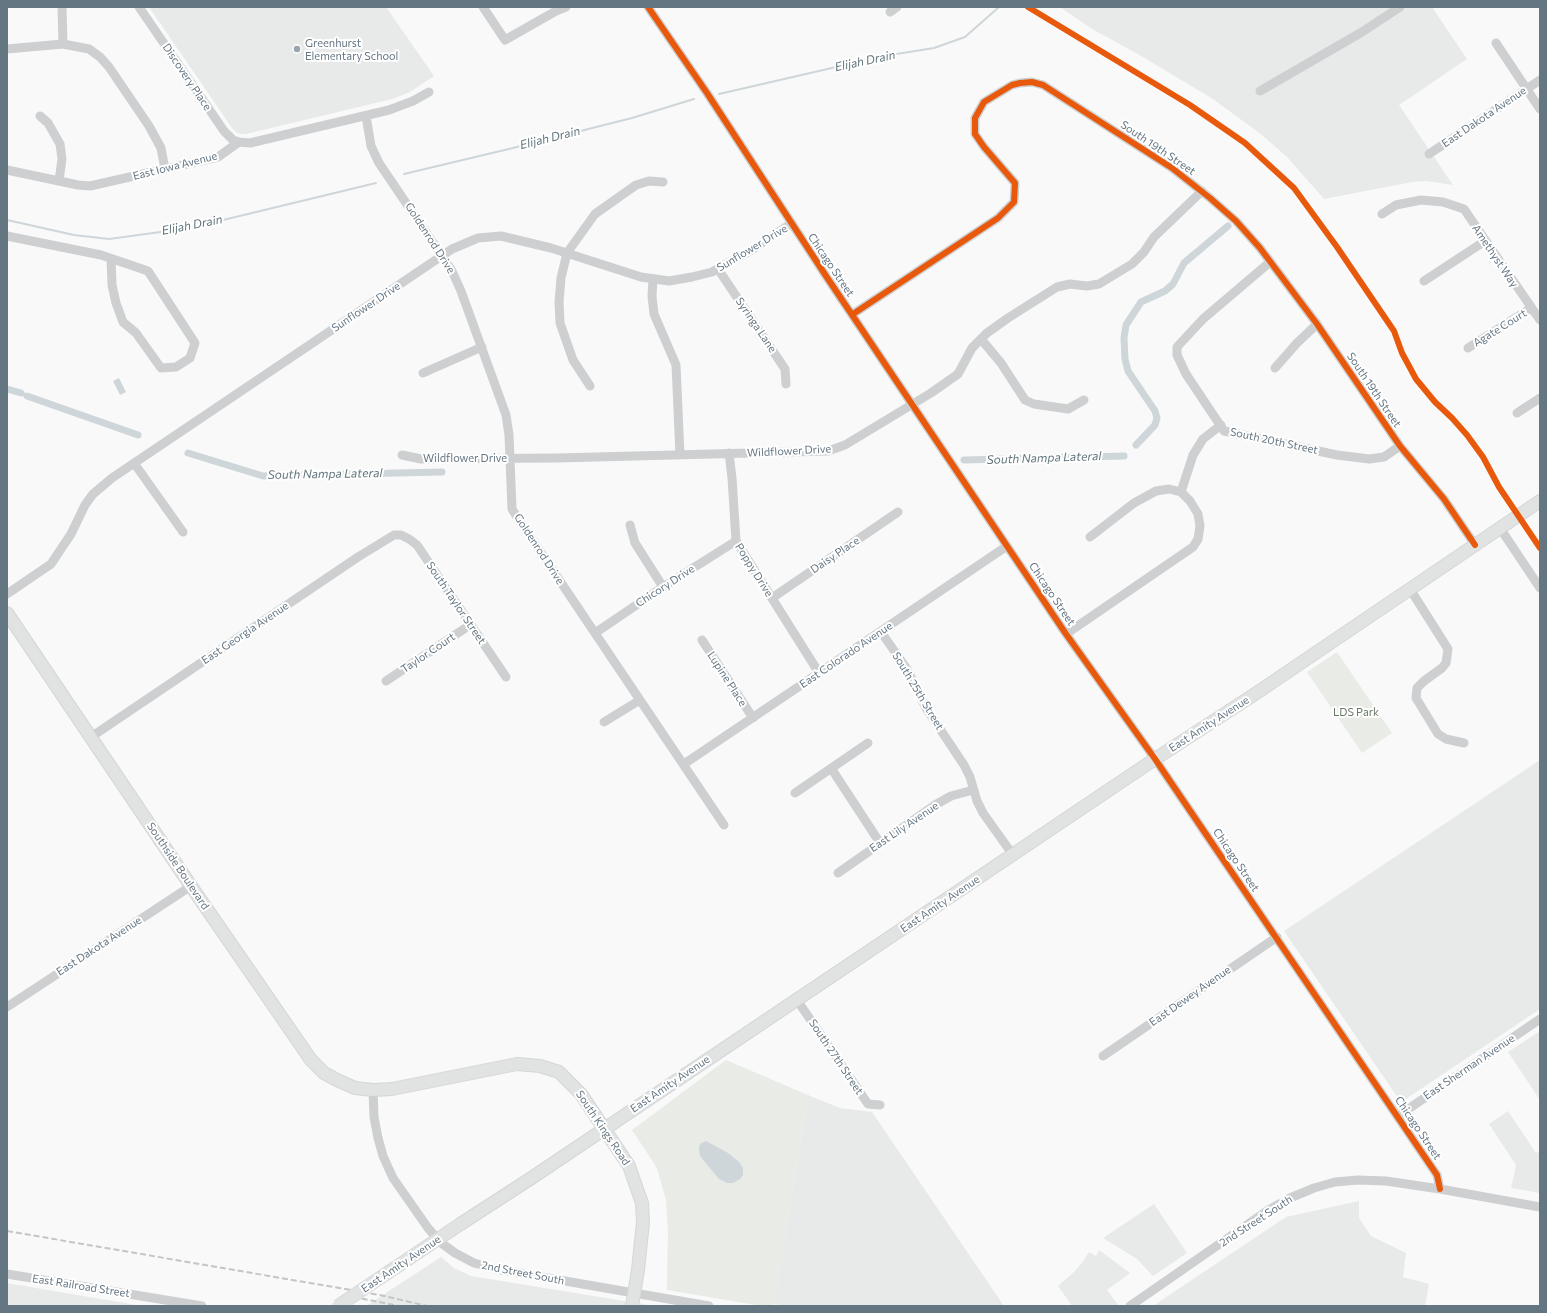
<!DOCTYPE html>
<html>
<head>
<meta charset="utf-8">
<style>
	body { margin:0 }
	#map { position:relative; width:1547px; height:1313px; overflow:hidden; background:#f9f9f9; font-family:Commissioner,sans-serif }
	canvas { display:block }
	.frame { position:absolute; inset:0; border:8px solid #657683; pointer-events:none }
</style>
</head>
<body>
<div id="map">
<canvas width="1547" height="1313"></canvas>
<div class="frame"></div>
</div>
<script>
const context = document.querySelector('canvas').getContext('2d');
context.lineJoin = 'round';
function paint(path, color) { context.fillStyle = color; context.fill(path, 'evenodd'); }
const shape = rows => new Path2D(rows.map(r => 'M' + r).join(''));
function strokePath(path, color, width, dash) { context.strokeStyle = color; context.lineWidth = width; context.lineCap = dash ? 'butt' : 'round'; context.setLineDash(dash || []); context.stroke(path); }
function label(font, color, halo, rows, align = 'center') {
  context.font = font + ' Commissioner,sans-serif'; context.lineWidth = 4; context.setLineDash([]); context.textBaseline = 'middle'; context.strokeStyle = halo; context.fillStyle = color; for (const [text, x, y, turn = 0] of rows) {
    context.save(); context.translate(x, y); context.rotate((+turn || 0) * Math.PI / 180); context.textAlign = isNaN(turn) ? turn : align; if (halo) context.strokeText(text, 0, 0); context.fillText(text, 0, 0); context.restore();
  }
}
const built = shape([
	[149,7,386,7,434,76,410,92,392,99,246,134,240,134,236,132,232,128],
	[1060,7,1432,7,1467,59,1399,105,1453,185,1427,181,1412,182,1324,199,1287,157,1262,135,1213,99,1136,53,1092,29],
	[1540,760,1540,1009,1406,1099,1398,1098,1284,931],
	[1540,1031,1540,1100,1508,1052],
	[808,1095,840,1108,872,1112,1004,1306,785,1306,774,1304],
	[1508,1111,1536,1153,1540,1151,1540,1193,1511,1188,1516,1165,1489,1124],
	[1359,1201,1359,1218,1371,1236,1406,1253,1403,1277,1429,1284,1425,1306,1153,1306,1286,1217],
	[1154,1204,1187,1253,1153,1276,1137,1259,1103,1238],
	[1099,1250,1130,1273,1107,1290,1119,1306,1072,1306,1058,1286,1074,1272,1084,1260,1089,1252,1096,1256],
	[441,1257,454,1268,471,1276,655,1306,366,1306],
	[7,1283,142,1306,7,1306]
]);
const green = shape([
	[1337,652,1392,733,1362,753,1307,672],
	[726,1060,808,1095,774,1306,762,1306,667,1290,668,1230,666,1200,657,1168,632,1130]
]);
const water = shape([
	[119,378,126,392,120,395,113,381],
	[706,1141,728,1153,739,1162,743,1168,743,1175,740,1179,733,1183,727,1183,719,1179,710,1168,700,1156,699,1148,700,1144]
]);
const stream = shape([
	[719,94,884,56,934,48,965,37,999,7],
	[404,174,513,148,632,118,694,99],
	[7,220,74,235,109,239,190,228,376,183]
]);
const canal = shape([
	[7,389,21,393],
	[27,396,138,435],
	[1136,445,1155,425,1157,418,1155,411,1128,371,1125,359,1124,338,1126,325,1141,302,1165,291,1173,284,1184,263,1228,226],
	[188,453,263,476,442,472],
	[964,460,1124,456]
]);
const minor = shape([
	[62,7,63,44],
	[139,7,224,131,233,140,239,142],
	[483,7,505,40,556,11,566,7],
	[648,7,707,93,826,276,1066,634,1155,759,1437,1175,1440,1189],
	[890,12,897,7],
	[1496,43,1540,109],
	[7,49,63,44,89,49,100,57,109,67,149,126,161,148,165,169],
	[1260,91,1362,32,1400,7],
	[40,116,48,123,60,144,62,159,59,181],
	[366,116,371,146,379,163,452,271,461,291,506,415,509,435,512,509,525,529,724,825],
	[1429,154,1540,80],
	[7,170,78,185,90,186,218,157,239,142,250,143,389,110,413,101,429,92],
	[1382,214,1396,205,1421,200,1443,202,1464,209,1540,320],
	[7,236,101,255,148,271,195,343,190,358,176,367,161,368,136,333,123,322,116,303,112,285,111,259],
	[1270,262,1203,319,1177,347,1177,355,1186,374,1224,431,1337,455,1369,459,1384,457,1400,446],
	[718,269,785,369,786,384],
	[653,279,652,296,654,314,676,365,680,455],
	[1424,281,1485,241],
	[853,314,998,218,1014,202,1015,183,984,147,975,134,975,118,984,102,1012,85,1020,83,1032,82,1043,85,1172,168,1210,198,1236,221,1260,248,1317,324,1400,446,1444,499,1475,545],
	[981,339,1001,363,1025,400,1034,404,1068,409,1084,400],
	[1468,348,1531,308],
	[1275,368,1297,343,1317,324],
	[423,373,482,347],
	[590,386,573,360,560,323,559,302,561,278,567,253,595,214,636,185,649,181,663,182],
	[1517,413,1540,398],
	[729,453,732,478,736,541,819,673],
	[402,455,421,459,557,458,828,451,845,445,931,393,958,374,972,348,987,333,1008,318,1057,287,1070,284,1087,286,1099,284,1132,264,1144,252,1154,237,1202,191],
	[134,463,183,532],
	[1181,492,1193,455,1203,439,1221,425],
	[630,525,635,543,663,587],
	[1500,528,1540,588],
	[1090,537,1134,503,1156,491,1169,489,1181,492],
	[1410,589,1448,649,1446,663,1442,668,1424,681,1417,688,1416,698,1438,734,1446,739,1464,743],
	[7,594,51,564,71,534,85,505,93,494,112,478,452,249,478,238,501,236,551,248,641,277,669,281,692,277,712,272,753,249,792,223],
	[772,598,898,512],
	[881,632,907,669,926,708,964,765,970,777,977,801,983,813,1013,855],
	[595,633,663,587,736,541],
	[1066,634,1193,547,1198,539,1200,526,1198,514,1190,501,1181,492],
	[702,640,753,718],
	[386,681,470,625],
	[604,722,640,700],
	[91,737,358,557,394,535,401,535,409,539,417,545,506,677],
	[684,764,1007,546],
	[831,768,880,843],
	[795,793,868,743],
	[838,873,935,805,951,796,973,790],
	[797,1000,868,1104,880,1105],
	[7,1007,191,886],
	[1103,1056,1277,937],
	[373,1090,374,1117,378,1138,383,1156,393,1178,428,1228,440,1242,455,1253,474,1263,496,1269,709,1306],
	[1398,1116,1540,1019],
	[7,1274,202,1306],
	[1130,1306,1267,1211,1290,1198,1314,1188,1335,1182,1358,1180,1386,1181,1440,1189,1540,1207]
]);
const major = shape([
	[7,613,191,886,311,1060,324,1073,337,1080,355,1088,373,1090,392,1089,517,1064,540,1066,559,1072,581,1094,629,1166,642,1203,643,1222,638,1270],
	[462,1223,530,1179,1155,759,1255,694,1540,501]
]);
const rail = shape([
	[7,1231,380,1295,427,1306],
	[344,1295,399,1306]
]);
const majorBridge = shape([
	[338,1306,462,1223],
	[632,1306,638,1270]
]);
const cycleway = shape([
	[648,7,707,93,826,276,1066,634,1155,759,1437,1175,1440,1189],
	[1028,7,1190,105,1245,143,1294,188,1337,247,1394,331,1402,353,1416,379,1435,402,1452,418,1467,435,1483,457,1499,487,1540,548],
	[853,314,998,218,1014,202,1015,183,984,147,975,134,975,118,984,102,1012,85,1020,83,1032,82,1043,85,1172,168,1210,198,1236,221,1260,248,1317,324,1400,446,1444,499,1475,545]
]);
const markers = [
	[297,49,4,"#99a4ac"]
];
const poiNames = [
	["Greenhurst",305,43],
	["Elementary School",305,56]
];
const streetNames = [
	["Discovery Place",187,77,56],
	["East Dakota Avenue",1484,117,-34],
	["South 19th Street",1158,148,34],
	["East Iowa Avenue",175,166,-14],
	["Goldenrod Drive",430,238,57],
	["Sunflower Drive",752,248,-31],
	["Amethyst Way",1495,256,56],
	["Chicago Street",831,265,56],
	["Sunflower Drive",366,307,-34],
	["Syringa Lane",756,325,56],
	["Agate Court",1500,328,-32],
	["South 19th Street",1374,390,56],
	["South 20th Street",1274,441,12],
	["Wildflower Drive",789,451,-3],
	["Wildflower Drive",465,458],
	["Goldenrod Drive",539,549,57],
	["Daisy Place",835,555,-34],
	["Poppy Drive",754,570,58],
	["Chicory Drive",665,586,-33],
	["Chicago Street",1052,594,56],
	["South Taylor Street",456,603,56],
	["East Georgia Avenue",245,633,-34],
	["Taylor Court",428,653,-34],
	["East Colorado Avenue",846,655,-34],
	["Lupine Place",727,679,57],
	["South 25th Street",918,691,59],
	["East Amity Avenue",1209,724,-33],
	["East Lily Avenue",904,827,-34],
	["Chicago Street",1236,860,56],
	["Southside Boulevard",178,866,56],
	["East Amity Avenue",940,904,-34],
	["East Dakota Avenue",99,946,-33],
	["East Dewey Avenue",1190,996,-35],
	["South 27th Street",836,1057,56],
	["East Sherman Avenue",1469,1067,-34],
	["East Amity Avenue",670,1084,-34],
	["South Kings Road",603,1128,56],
	["Chicago Street",1418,1128,56],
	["2nd Street South",1256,1221,-33],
	["East Amity Avenue",401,1264,-34],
	["2nd Street South",523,1273,11],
	["East Railroad Street",81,1286,9]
];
const parkNames = [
	["LDS Park",1356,712]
];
const waterNames = [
	["Elijah Drain",865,61,-12],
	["Elijah Drain",550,138,-14],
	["Elijah Drain",192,225,-11],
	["South Nampa Lateral",1044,458,-2],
	["South Nampa Lateral",325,474,-1]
];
paint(built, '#e8e9e9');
paint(green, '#e8ebe6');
paint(water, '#ced6d9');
strokePath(stream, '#ced6d9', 2);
strokePath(canal, '#ced6d9', 7);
strokePath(major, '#d5d6d7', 14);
strokePath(minor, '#cecfd0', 9);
strokePath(major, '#e1e2e2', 12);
strokePath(rail, '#c3c5c6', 2, [6, 3]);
strokePath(majorBridge, '#d5d6d7', 14, []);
strokePath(majorBridge, '#e1e2e2', 12);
strokePath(cycleway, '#e8590c', 6);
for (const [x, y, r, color] of markers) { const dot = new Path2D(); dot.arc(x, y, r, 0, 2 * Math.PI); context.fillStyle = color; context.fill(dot); strokePath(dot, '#fff', 1.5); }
label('11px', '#657683', '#fff', poiNames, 'left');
label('11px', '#657683', '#fff', streetNames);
label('11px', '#687a64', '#fff', parkNames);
label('italic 12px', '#60757c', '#fff', waterNames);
</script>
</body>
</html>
